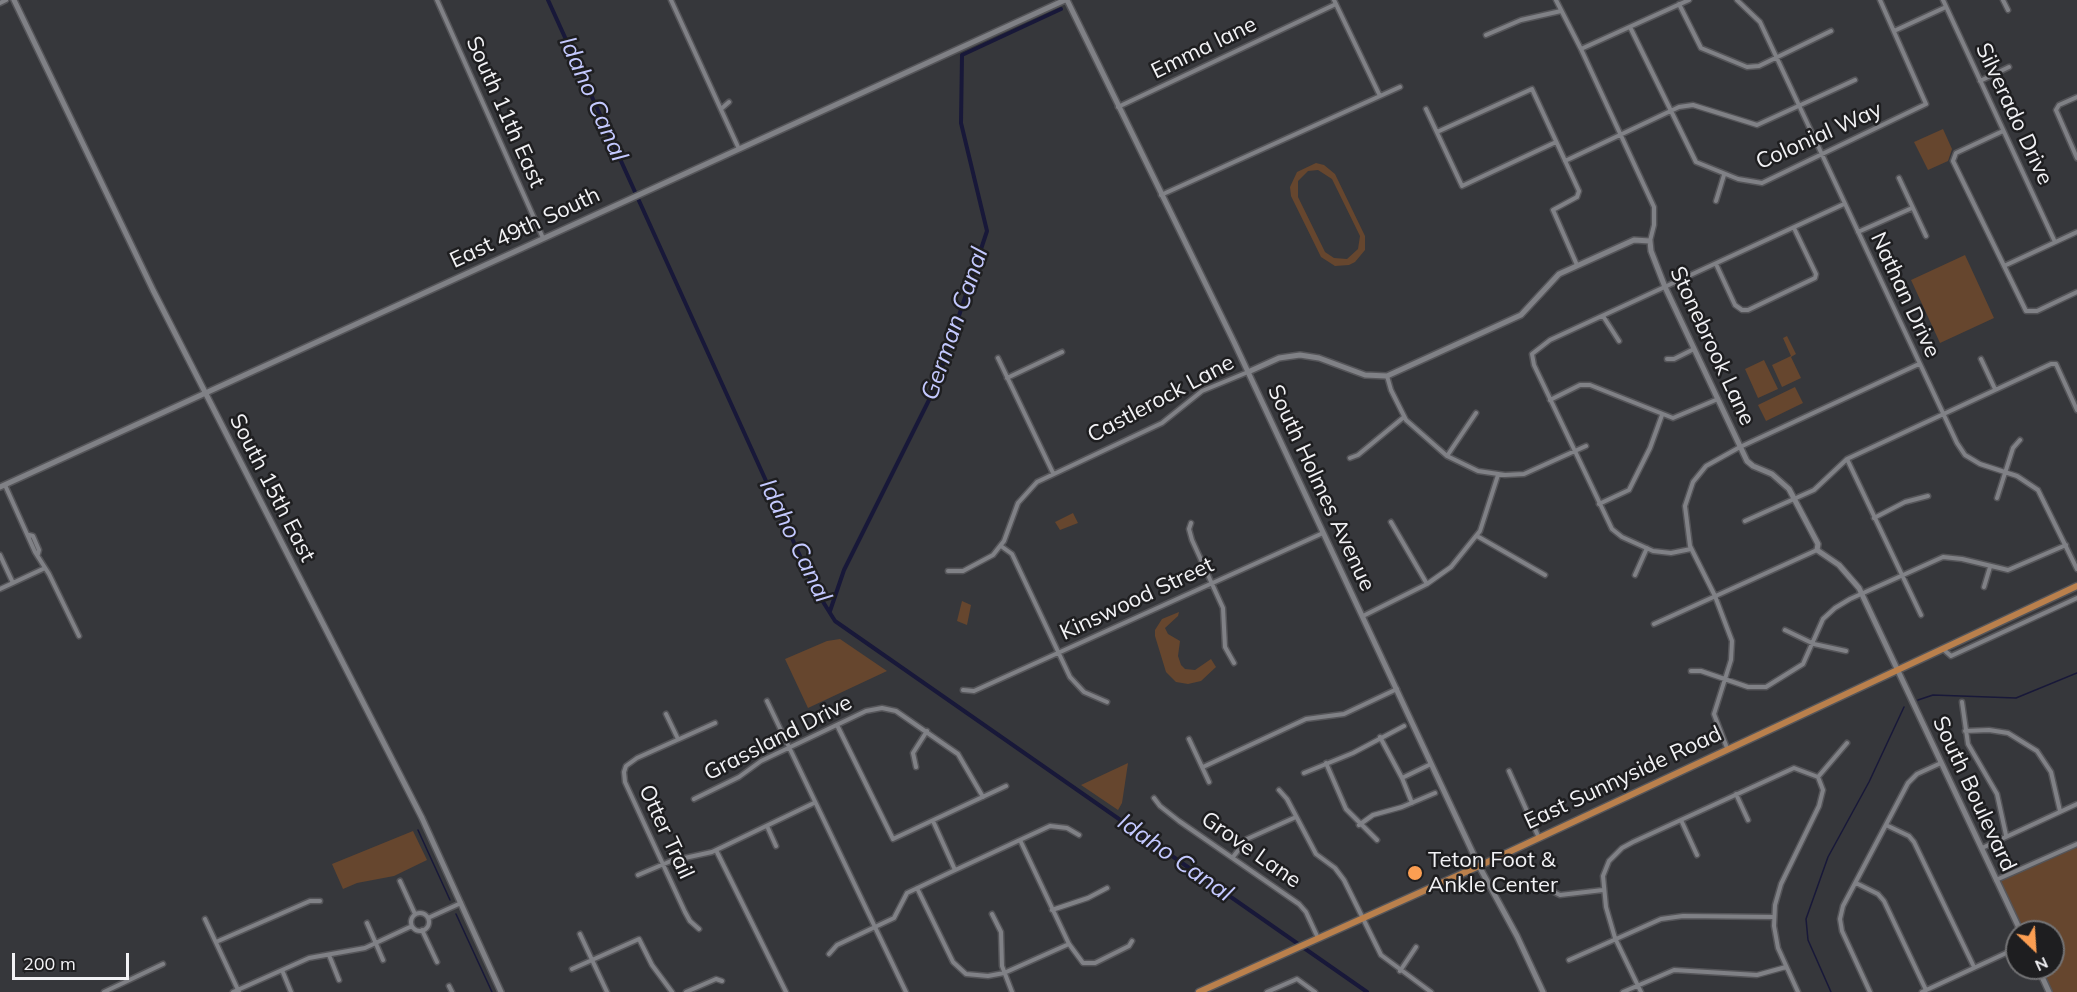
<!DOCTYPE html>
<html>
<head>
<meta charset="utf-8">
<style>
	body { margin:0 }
	#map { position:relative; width:2077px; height:992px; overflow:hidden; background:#36373b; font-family:Mulish,sans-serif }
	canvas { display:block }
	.north { position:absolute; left:2005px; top:920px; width:60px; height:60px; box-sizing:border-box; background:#1e1e20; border:2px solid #737375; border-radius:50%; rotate:155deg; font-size:16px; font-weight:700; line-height:24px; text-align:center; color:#f2f2f5 }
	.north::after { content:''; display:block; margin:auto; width:21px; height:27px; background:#fb9e52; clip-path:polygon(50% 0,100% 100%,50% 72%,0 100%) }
	.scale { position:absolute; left:12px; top:953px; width:117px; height:27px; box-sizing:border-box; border:3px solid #f2f2f5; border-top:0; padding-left:8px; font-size:18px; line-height:21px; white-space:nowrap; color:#f2f2f5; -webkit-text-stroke:4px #1e1e20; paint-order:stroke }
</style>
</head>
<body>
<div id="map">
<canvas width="2077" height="992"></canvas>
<div class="north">N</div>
<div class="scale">200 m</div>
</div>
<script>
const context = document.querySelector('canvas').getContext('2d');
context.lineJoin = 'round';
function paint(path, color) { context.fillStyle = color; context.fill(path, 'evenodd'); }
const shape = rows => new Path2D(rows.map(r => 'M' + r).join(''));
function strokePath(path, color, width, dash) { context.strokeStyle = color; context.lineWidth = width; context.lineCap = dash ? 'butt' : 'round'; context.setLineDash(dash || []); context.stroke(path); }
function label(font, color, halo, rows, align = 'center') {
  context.font = font + ' Mulish,sans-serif'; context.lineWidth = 5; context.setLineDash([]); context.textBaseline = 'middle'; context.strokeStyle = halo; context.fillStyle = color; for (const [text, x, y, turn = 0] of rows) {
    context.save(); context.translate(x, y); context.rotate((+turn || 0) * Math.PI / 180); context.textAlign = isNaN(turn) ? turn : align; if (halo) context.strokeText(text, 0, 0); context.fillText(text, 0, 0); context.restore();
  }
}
const green = shape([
	[1943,129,1952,149,1948,161,1928,170,1914,142],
	[1316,163,1324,165,1335,174,1365,236,1365,250,1355,262,1349,265,1335,266,1321,257,1291,196,1290,187,1297,172],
	[1318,170,1332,179,1360,236,1358,249,1347,259,1334,258,1325,252,1298,197,1298,181,1308,171],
	[1965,255,1994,318,1940,343,1911,280],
	[1787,336,1796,354,1791,357,1801,378,1782,387,1772,365,1791,356,1783,338],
	[1764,360,1778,389,1758,398,1745,369],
	[1795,387,1803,403,1766,421,1758,405],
	[1073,513,1078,523,1060,530,1055,522],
	[962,601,971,605,967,625,957,621],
	[1179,612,1178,616,1165,628,1168,634,1180,641,1178,656,1181,665,1185,669,1195,670,1211,659,1216,667,1201,681,1188,684,1176,682,1166,672,1155,636,1155,630,1162,619],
	[840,639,887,671,808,708,785,659,827,641],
	[1128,763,1122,803,1118,810,1081,785],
	[413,831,427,860,394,876,357,883,343,889,332,864],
	[2077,844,2077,992,2049,992,2038,968,2053,968,2053,932,2021,932,1996,880]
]);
const stream = shape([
	[1918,700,1933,695,2016,698,2077,673],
	[418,830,450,900],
	[456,914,492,992],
	[1831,992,1808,940,1806,919,1828,857,1869,782,1904,707]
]);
const canal = shape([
	[548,0,815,589,835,621,1367,992],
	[830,611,844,570,935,388,987,231,961,123,962,55,1061,9]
]);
const street = shape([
	[437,0,543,238],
	[671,0,739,149],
	[1334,0,1380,96],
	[1556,0,1581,49,1654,207,1654,225,1650,241],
	[1737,0,1760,22,1957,443,1965,455,1980,464,2017,476,2038,490,2077,569],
	[1943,0,2055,242],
	[2003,0,2008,10],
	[0,3,6,0],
	[1679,4,1701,48,1747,67,1759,66,1831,31],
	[1630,27,1696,162,1738,179,1762,183,1926,104,1880,0],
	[1894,31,1946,7],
	[1486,35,1521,20,1561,11],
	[1581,49,1689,0],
	[1980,81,2009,67],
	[2077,97,2059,105,2056,110,2077,158],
	[1118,107,1336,4],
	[721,109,729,102],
	[1426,109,1462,186,1556,142],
	[2003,131,1956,153,1953,161,2026,311,2037,311,2077,292],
	[1437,132,1532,89,1579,191,1577,197,1553,210,1577,265],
	[1565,161,1679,107,1693,105,1757,125,1855,80],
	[1899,178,1926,236],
	[1161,195,1400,87],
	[1716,201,1724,175],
	[1858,232,1912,208],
	[1716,264,1735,305,1742,310,1748,310,1815,278,1816,274,1794,228],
	[2004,266,2077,232],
	[1603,316,1619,341],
	[998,358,1053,473],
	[1667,359,1674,359,1694,349],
	[1981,359,1995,389],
	[1387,376,1391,390,1406,420,1447,456,1478,471,1505,475,1524,474,1586,446],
	[1007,378,1062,352],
	[1550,400,1580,385,1590,385,1673,418,1718,399],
	[1447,456,1476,413],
	[1350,458,1358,455,1404,417],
	[1847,459,1921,615],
	[5,485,35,552,49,574,79,636],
	[1997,498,2013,448,2020,440],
	[1599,504,1629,490,1650,448,1662,415],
	[1874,518,1905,502,1928,496],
	[1745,521,1814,490,1847,459,2051,364,2056,364,2077,410],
	[1391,522,1427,584],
	[1191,523,1189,529,1192,540,1223,608,1225,647,1234,663],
	[29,535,33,536,39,550,38,554],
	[1477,536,1545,575],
	[1001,546,1012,554,1070,677,1084,692,1107,702],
	[1691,549,1671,553,1653,551,1622,537,1612,529,1534,365,1532,354,1550,340,1844,204],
	[0,555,13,583],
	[948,571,963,571,993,555,1004,541,1018,503,1037,482,1162,423,1202,391,1248,372],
	[1635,575,1647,548],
	[1984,587,1990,567],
	[0,589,45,568],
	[1363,616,1427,584,1451,567,1480,531,1498,475],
	[1654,624,1817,550],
	[1785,630,1814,644,1846,651],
	[1943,649,1951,656,2077,598],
	[1691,671,1701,671,1748,687,1766,687,1803,664,1823,619,1835,608,1850,599,1943,557,1962,559,2008,570,2066,545],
	[963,690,974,691,1323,533],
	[767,701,906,992],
	[1962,702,1968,744,1997,794,2006,835],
	[666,714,678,739],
	[837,725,893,839,1006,786],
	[1965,731,1989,730,2008,733,2037,751,2051,772,2060,811],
	[1380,737,1402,778,1412,803],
	[1189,739,1209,782],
	[1727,748,1714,714,1731,660,1732,641,1715,596,1690,546,1685,506,1693,482,1706,466,1740,447,1919,364],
	[1326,763,1346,809,1377,840],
	[916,767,913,753,927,731],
	[1203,767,1306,719,1344,714,1397,689],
	[1509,771,1539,838],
	[1304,773,1353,753,1404,726],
	[1818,777,1847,743],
	[1402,778,1431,764],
	[1279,790,1287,799,1316,854,1335,868,1344,880,1381,955,1431,992],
	[1736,794,1748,820],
	[1154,798,1160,806,1179,821,1299,904,1306,912,1318,938],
	[694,799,739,777,761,761,866,711,882,708,896,711,958,754,983,797],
	[1681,820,1697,855],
	[933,821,955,870],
	[1359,825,1373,815,1402,807,1435,793],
	[1886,825,1909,836,1914,842,1974,967],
	[767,826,776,846],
	[1020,840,1069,944,1083,963,1095,963,1129,946,1132,941],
	[1982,848,2077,804],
	[716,850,786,992],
	[1233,857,1247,839,1296,817],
	[638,875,671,861,712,852,814,803],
	[1996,880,2077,844],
	[400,881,415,914],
	[1856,883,1878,894,1884,901,1926,990],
	[917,888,953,962,966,974,988,976,1004,973,1069,944],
	[1548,889,1560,895,1603,890],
	[1052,910,1088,898,1107,888],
	'411 922a9 9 0 1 1 18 0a9 9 0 1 1-18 0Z',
	[992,914,1001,932,1002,966,1012,992],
	[428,918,461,903],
	[205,919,239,992],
	[367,923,383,960],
	[699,929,690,921,685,912,625,782,624,772,626,766,637,758,715,723],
	[422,930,437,962],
	[580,934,607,992],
	[216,942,310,901,320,901],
	[829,954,837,945,894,918,907,893,951,872,1050,826,1067,828,1079,835],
	[329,955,339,980],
	[1569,960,1661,919,1683,916,1774,917],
	[572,969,639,939,652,965,672,992],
	[282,970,291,992],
	[1400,971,1416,947],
	[449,986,452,992],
	[104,992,163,964],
	[233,992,309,958,365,948,412,926],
	[686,992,716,979,722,981],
	[1267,992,1297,979,1315,992],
	[1623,992,1674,970,1757,975,1786,967],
	[1641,992,1615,938,1606,907,1603,876,1609,861,1622,848,1633,842,1794,768,1818,777,1823,790,1819,806,1781,884,1775,905,1774,926,1778,948,1798,992],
	[1870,992,1842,931,1840,919,1843,906,1908,783,1917,774,1941,763],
	[1922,992,2017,948]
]);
const secondary = shape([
	[14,0,153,290,422,818,501,992],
	[1067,0,1234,342,1479,866,1517,936,1543,992],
	[1248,372,1279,358,1300,355,1319,358,1365,375,1387,376,1521,315,1559,274,1634,240,1650,241,1651,251,1665,287,1747,461,1753,466,1772,474,1789,489,1818,544,1817,550,1839,565,1859,588,2021,932],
	[0,487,1065,0],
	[2038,968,2049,992]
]);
const primary = shape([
	[1199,992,1479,866,2077,586]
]);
const markers = [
	[1415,873,8,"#fb9e52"]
];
const streetNames = [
	["Emma lane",1204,48,-26],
	["South 11th East",505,112,66],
	["Silverado Drive",2014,114,65],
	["Colonial Way",1819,136,-24],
	["East 49th South",525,228,-25],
	["Nathan Drive",1905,295,65],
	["Stonebrook Lane",1712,346,65],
	["Castlerock Lane",1161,399,-28],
	["South 15th East",272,488,63],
	["South Holmes Avenue",1321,488,65],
	["Kinswood Street",1137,599,-25],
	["Grassland Drive",778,738,-27],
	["East Sunnyside Road",1623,778,-25],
	["South Boulevard",1974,794,65],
	["Otter Trail",666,832,65],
	["Grove Lane",1251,850,35]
];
const poiNames = [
	["Teton Foot &",1428,860],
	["Ankle Center",1428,885]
];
const waterNames = [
	["Idaho Canal",593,99,66],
	["German Canal",955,324,-71],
	["Idaho Canal",795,541,64],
	["Idaho Canal",1175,858,35]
];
paint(green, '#66462e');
strokePath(stream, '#181839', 1.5);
strokePath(canal, '#181839', 4);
strokePath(street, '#555559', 7);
strokePath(secondary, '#555559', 8);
strokePath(primary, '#555559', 9);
strokePath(street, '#808186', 4);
strokePath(secondary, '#808186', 5);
strokePath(primary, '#ba804c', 6);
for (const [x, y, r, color] of markers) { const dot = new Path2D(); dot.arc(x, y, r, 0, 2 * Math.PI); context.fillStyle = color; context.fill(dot); strokePath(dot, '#1e1e20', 2); }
label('22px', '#f2f2f5', '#1e1e20', streetNames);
label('22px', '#f2f2f5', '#1e1e20', poiNames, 'left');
label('italic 24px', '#c4c9ff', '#1e1e20', waterNames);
</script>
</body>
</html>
